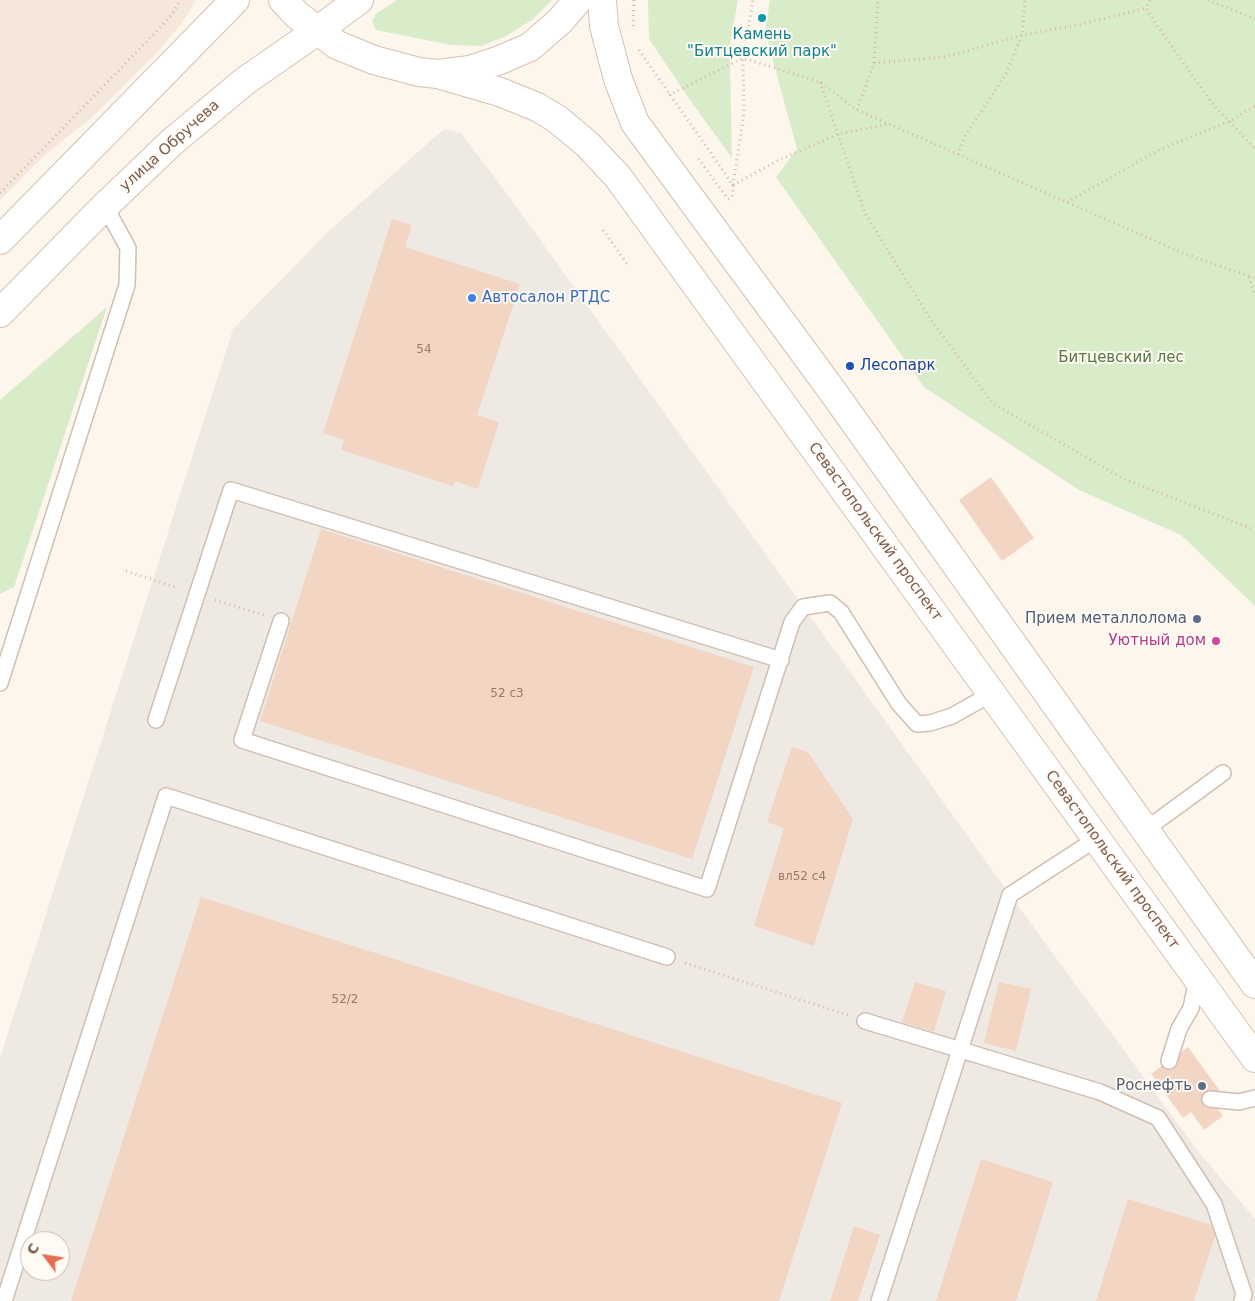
<!DOCTYPE html>
<html>
<head>
<meta charset="utf-8">
<style>
	body { margin:0 }
	#map { position:relative; width:1255px; height:1301px; overflow:hidden; background:#fdf6ec; font-family:"DejaVu Sans",sans-serif }
	canvas { display:block }
	.north { position:absolute; left:20px; top:1231px; width:50px; height:50px; box-sizing:border-box; background:#fffaf3; border:1px solid #cabbb1; border-radius:50%; rotate:301deg; font-size:14px; font-weight:700; line-height:20px; text-align:center; color:#7a5c4d }
	.north::after { content:''; display:block; margin:auto; width:18px; height:22px; background:#e76f51; clip-path:polygon(50% 0,100% 100%,50% 72%,0 100%) }
</style>
</head>
<body>
<div id="map">
<canvas width="1255" height="1301"></canvas>
<div class="north">С</div>
</div>
<script>
const context = document.querySelector('canvas').getContext('2d');
context.lineJoin = 'round';
function paint(path, color) { context.fillStyle = color; context.fill(path, 'evenodd'); }
const shape = rows => new Path2D(rows.map(r => 'M' + r).join(''));
function strokePath(path, color, width, dash) { context.strokeStyle = color; context.lineWidth = width; context.lineCap = dash ? 'butt' : 'round'; context.setLineDash(dash || []); context.stroke(path); }
function label(font, color, halo, rows, align = 'center') {
  context.font = font + ' "DejaVu Sans",sans-serif'; context.lineWidth = 4; context.setLineDash([]); context.textBaseline = 'middle'; context.strokeStyle = halo; context.fillStyle = color; for (const [text, x, y, turn = 0] of rows) {
    context.save(); context.translate(x, y); context.rotate((+turn || 0) * Math.PI / 180); context.textAlign = isNaN(turn) ? turn : align; if (halo) context.strokeText(text, 0, 0); context.fillText(text, 0, 0); context.restore();
  }
}
const residential = shape([
	[0,0,196,0,184,20,158,52,90,119,45,155,0,200]
]);
const industrial = shape([
	[444,129,461,133,508,195,1010,895,1197,1150,1255,1219,1255,1301,0,1301,0,1058,233,329,328,232],
	[30,1241,60,1241,60,1271,30,1271]
]);
const green = shape([
	[397,0,552,0,532,20,506,36,481,46,451,45,376,30,372,21,376,14],
	[648,0,738,0,730,43,730,63,732,158,690,100,649,39],
	[770,0,1255,0,1255,606,1181,535,1079,490,924,387,776,177,797,149,765,31],
	[107,307,14,587,0,594,0,400]
]);
const building = shape([
	[392,219,412,225,405,247,520,284,477,415,499,422,478,489,455,481,453,486,341,450,344,440,323,433],
	[991,477,1034,538,1002,561,959,500],
	[321,529,754,667,692,859,260,721],
	[792,747,808,752,853,819,814,946,754,926,784,828,767,822],
	[201,897,842,1103,779,1301,71,1301],
	[915,982,946,991,934,1032,902,1022],
	[999,982,1031,989,1016,1051,984,1043],
	[1188,1047,1220,1091,1210,1099,1223,1116,1204,1130,1191,1112,1183,1118,1151,1074],
	[981,1159,1053,1182,1016,1301,936,1301],
	[1128,1199,1218,1227,1194,1301,1096,1301],
	[854,1226,880,1235,858,1301,830,1301]
]);
const path = shape([
	[1150,0,1146,8,1158,27,1212,103,1255,149],
	[1208,0,1255,19],
	[633,26,634,0],
	[639,50,733,185,732,197,728,199,698,158],
	[874,63,945,57,1022,35,1073,26,1146,8],
	[820,82,865,213,931,320,992,403,1124,479,1255,530],
	[669,95,743,58,820,82,857,110,1185,254,1255,278],
	[857,110,874,63,878,0],
	[958,155,965,136,1006,74,1022,35,1025,0],
	[733,185,744,113,743,58,753,0],
	[733,185,777,161,838,134,889,124],
	[0,193,155,33,173,13,180,0],
	[1067,202,1159,150,1230,121,1255,106],
	[603,230,628,265],
	[1249,277,1255,296],
	[126,571,178,588],
	[215,600,264,615],
	[685,963,848,1015]
]);
const lane = shape([
	[281,621,242,740,707,889,792,622,803,607,830,603,841,612,899,704,917,724,930,723,952,716,991,694],
	[0,683,127,285,128,248,105,206],
	[156,720,231,490,781,660],
	[1145,830,1223,773],
	[865,1021,1100,1092,1158,1118,1214,1204,1244,1294,1242,1301],
	[1169,1061,1179,1029,1191,1008,1197,979],
	[1210,1099,1239,1102,1255,1098],
	[4,1301,166,796,667,957],
	[879,1301,1010,895,1096,839]
]);
const secondary = shape([
	[283,0,297,15,337,45,374,60,419,72,438,74,470,70,500,60,530,47,560,21,578,0],
	[602,0,604,26,618,79,635,123,828,385,1255,984],
	[438,74,500,92,537,107,557,119,587,144,618,177,1255,1058],
	[0,240,235,0],
	[0,313,105,206,172,142,245,81,317,31,359,0]
]);
const markers = [
	[762,18,5,"#0f9aa8"],
	[472,298,5,"#3f7fe0"],
	[850,366,5,"#1a4fb4"],
	[1197,619,5,"#5c6f8a"],
	[1216,641,5,"#d1479c"],
	[1202,1086,5,"#5c6f8a"]
];
const numberNames = [
	["54",424,350],
	["52 с3",507,694],
	["вл52 с4",802,877],
	["52/2",345,1000]
];
const cultureNames = [
	["Камень",762,35],
	["\"Битцевский парк\"",762,52]
];
const streetNames = [
	["улица Обручева",170,146,-42],
	["Севастопольский проспект",875,532,54],
	["Севастопольский проспект",1112,860,54]
];
const shopNames = [
	["Автосалон РТДС",482,298]
];
const parkNames = [
	["Битцевский лес",1121,358]
];
const transitNames = [
	["Лесопарк",860,366]
];
const serviceNames = [
	["Прием металлолома",1187,619],
	["Роснефть",1192,1086]
];
const hotelNames = [
	["Уютный дом",1206,641]
];
paint(residential, '#f5e8da');
paint(industrial, '#efe9e4');
paint(green, '#d8ecc9');
paint(building, '#f3d5c3');
strokePath(lane, '#d1beb0', 18);
strokePath(secondary, '#d6c0b0', 30);
strokePath(path, '#d9b8a5', 3, [1, 4]);
strokePath(lane, '#fff', 15);
strokePath(secondary, '#fff', 28);
for (const [x, y, r, color] of markers) { const dot = new Path2D(); dot.arc(x, y, r, 0, 2 * Math.PI); context.fillStyle = color; context.fill(dot); strokePath(dot, '#fffaf3', 2); }
label('12px', '#987a6a', null, numberNames);
label('15px', '#0d838f', '#fffaf3', cultureNames);
label('15px', '#7a5c4d', '#fffaf3', streetNames);
label('15px', '#366cbe', '#fffaf3', shopNames, 'left');
label('15px', '#537a41', '#fffaf3', parkNames);
label('15px', '#164399', '#fffaf3', transitNames, 'left');
label('15px', '#4e5e75', '#fffaf3', serviceNames, 'right');
label('15px', '#b23c85', '#fffaf3', hotelNames, 'right');
</script>
</body>
</html>
